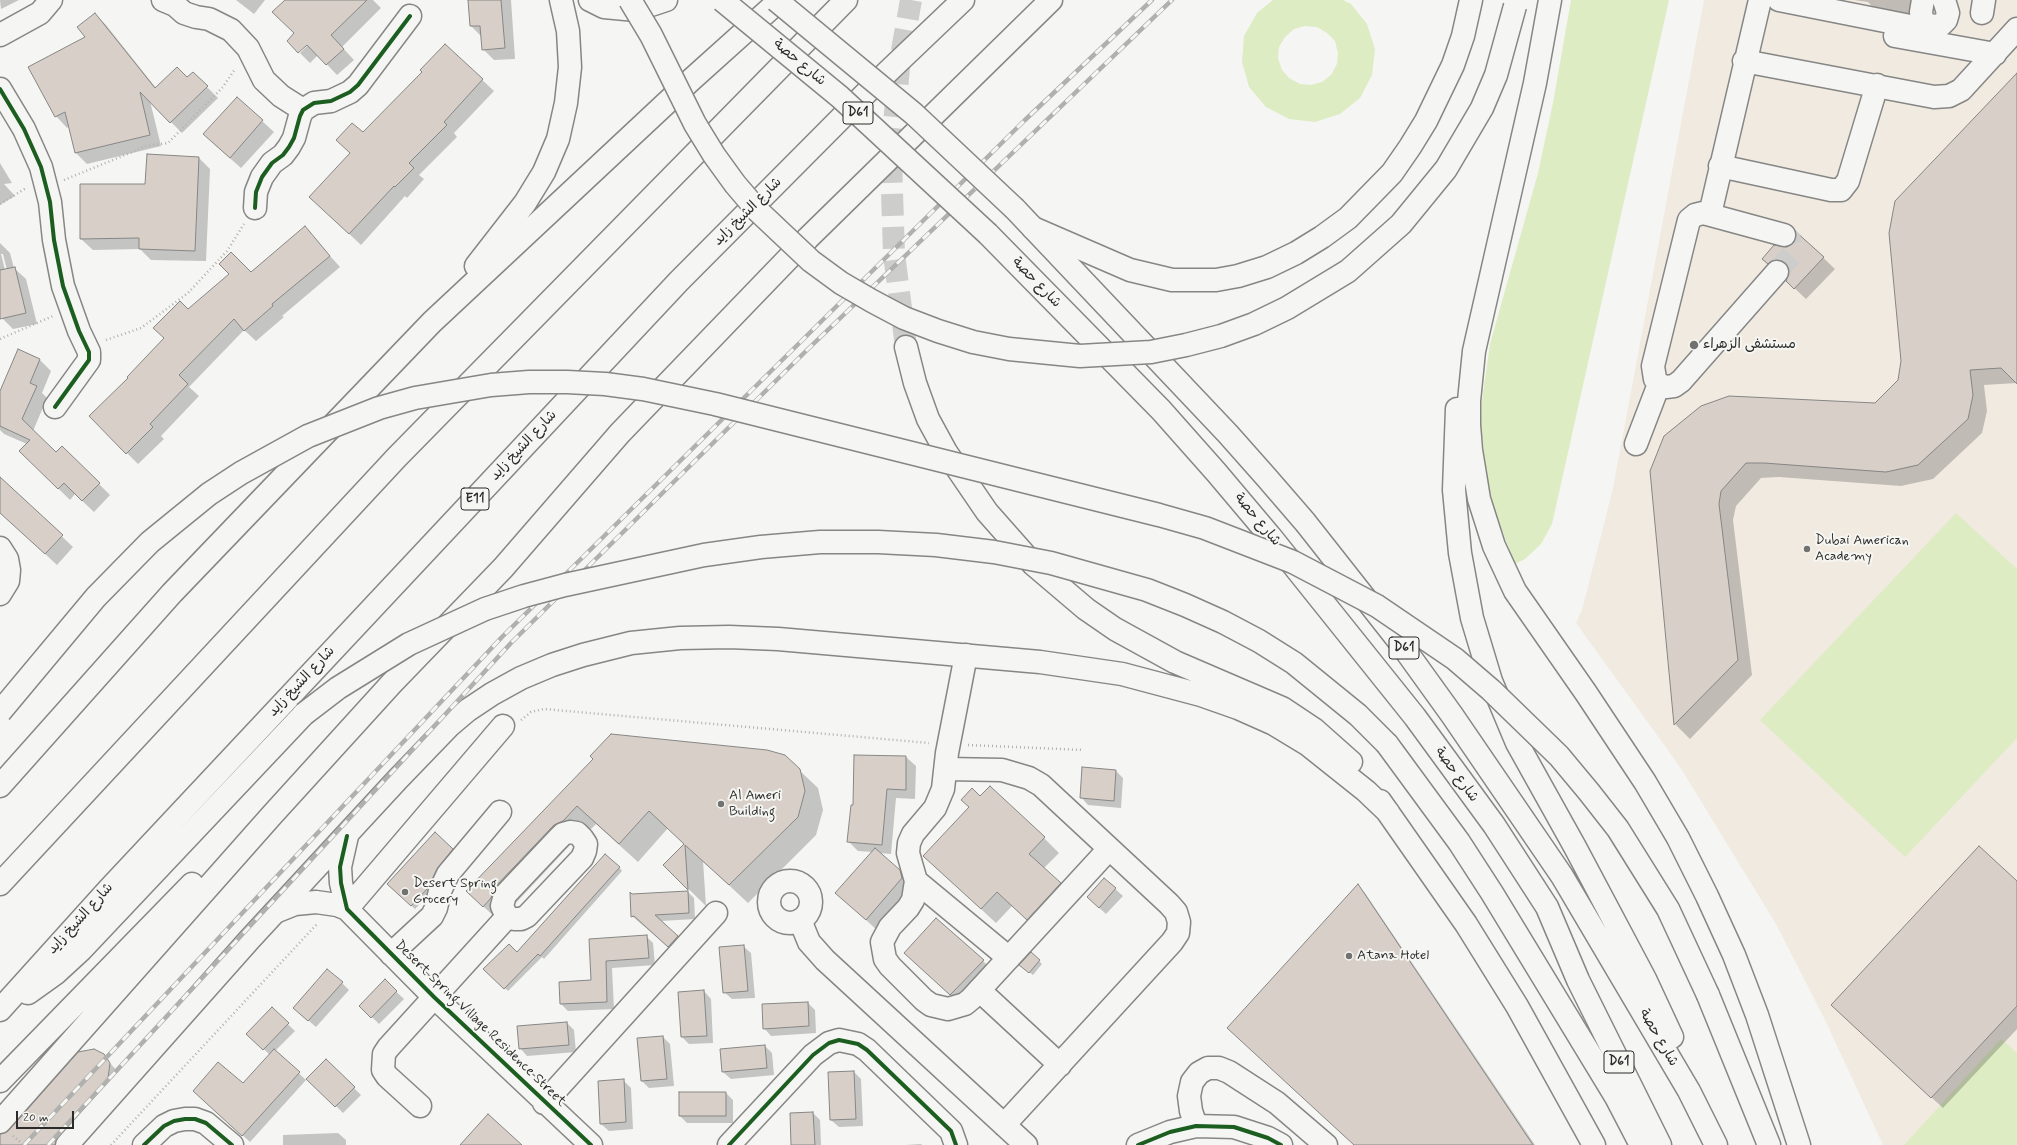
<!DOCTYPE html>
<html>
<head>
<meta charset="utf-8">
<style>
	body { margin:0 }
	#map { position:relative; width:2017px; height:1145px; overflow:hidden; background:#f5f5f3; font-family:Mynerve,sans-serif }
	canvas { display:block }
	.scale { position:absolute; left:16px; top:1111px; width:58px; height:18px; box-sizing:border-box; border:2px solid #2b2b2b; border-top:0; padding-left:5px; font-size:12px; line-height:14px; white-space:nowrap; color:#2b2b2b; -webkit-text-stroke:3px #f6f6f2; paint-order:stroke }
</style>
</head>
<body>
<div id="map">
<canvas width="2017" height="1145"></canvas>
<div class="scale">20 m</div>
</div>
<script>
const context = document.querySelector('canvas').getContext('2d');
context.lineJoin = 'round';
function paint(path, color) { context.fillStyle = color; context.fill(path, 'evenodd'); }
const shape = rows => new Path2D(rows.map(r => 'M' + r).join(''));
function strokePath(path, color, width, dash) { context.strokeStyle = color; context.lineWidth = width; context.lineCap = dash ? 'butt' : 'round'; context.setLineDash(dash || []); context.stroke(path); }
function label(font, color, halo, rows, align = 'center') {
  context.font = font + ' Mynerve,"Playpen Sans Arabic",sans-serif'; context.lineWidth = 4; context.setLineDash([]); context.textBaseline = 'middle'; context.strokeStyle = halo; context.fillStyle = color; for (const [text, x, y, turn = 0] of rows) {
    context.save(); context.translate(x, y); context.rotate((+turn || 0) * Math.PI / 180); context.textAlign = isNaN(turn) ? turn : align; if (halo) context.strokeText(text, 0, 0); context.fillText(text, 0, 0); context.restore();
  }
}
const built = shape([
	[1704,0,2017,0,2017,1145,1883,1145,1825,1020,1776,924,1680,767,1576,623,1582,610,1613,488]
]);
const green = shape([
	[1273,0,1343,0,1351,4,1367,24,1375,49,1372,75,1360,98,1340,114,1315,122,1289,119,1266,107,1249,87,1242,62,1244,36,1257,13],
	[1305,26,1317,27,1327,33,1335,41,1338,53,1337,64,1331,75,1322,82,1311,85,1300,84,1289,78,1282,70,1278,58,1279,47,1285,37,1294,29],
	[1571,0,1669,0,1552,524,1541,544,1525,559,1515,564,1495,512,1488,484,1481,428,1482,400,1490,344,1538,173,1553,103],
	[1956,513,2017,569,2017,738,1905,857,1760,720],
	[2001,1039,2017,1053,2017,1145,1904,1145]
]);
const shadow = shape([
	[0,0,19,0,1,9],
	[236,0,265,0,254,14],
	[298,0,373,0,381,8,342,47,354,60,337,75,318,55,310,63,300,53,311,42,295,33],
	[469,0,511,0,515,59,494,60,483,49,481,36,471,26],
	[1854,0,1926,0,1921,29,1888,23,1868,2],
	[95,14,106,25,156,88,187,78,207,87,218,98,182,133,150,101,161,146,87,164,76,153,69,126,67,128,56,116],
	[445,45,494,91,454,133,457,137,419,175,424,179,407,198,405,196,361,245,310,197,351,153,363,134,423,72],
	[2017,74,2017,383,1984,385,1987,411,1982,433,1933,479,1901,486,1779,477,1761,478,1736,506,1733,520,1752,675,1690,739,1675,724,1651,471,1875,404,1899,381],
	[237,98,274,132,241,168,215,145],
	[199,158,210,169,206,261,151,260,140,249,93,250,81,239,146,185],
	[0,163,12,183,4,184,15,196,0,205],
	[305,228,340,267,282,316,284,317,256,341,244,330,189,387,199,396,161,436,164,439,138,464,90,416,129,378,188,311,251,273],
	[1797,233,1835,269,1806,299,1787,281,1790,271,1774,270,1763,259,1793,245,1797,238],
	[0,243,10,253,14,268,26,279,37,324,13,329,2,318,0,311],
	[1,254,3,254,8,274,6,274],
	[19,351,40,360,51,371,42,393,47,398,33,431,56,453,62,447,110,495,94,512,75,494,70,500,20,451,27,444,4,434,0,430,0,393],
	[0,478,73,547,57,565,0,512],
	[855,756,906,757,916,766,915,799,896,798,891,854,879,853,911,882,913,890,877,930,836,893,873,852,858,851,848,841,854,806],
	[594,759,799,770,818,788,823,810,816,835,748,903,703,861,706,906,664,865,685,844,668,828,638,862,596,824,581,839,572,843,514,905,509,916,502,924,467,891],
	[1116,771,1123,778,1121,808,1088,805,1081,797],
	[980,798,1044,838,1059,853,1044,868,1075,898,1042,934,1012,906,996,923,924,856],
	[435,833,456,853,431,892,415,909,388,884],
	[619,867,622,871,544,959,542,957,508,991,485,969,517,953],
	[1104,879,1123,896,1106,914,1095,904],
	[2017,883,2017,1029,1943,1108,1843,1016],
	[1358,886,1365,893,1535,1145,1354,1145],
	[688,892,694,898,695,919,661,921,684,943,675,953,632,916],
	[646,936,653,943,655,965,612,968,614,1009,568,1011,561,1004,592,981,590,940],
	[743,946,751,953,755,998,732,999,724,992],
	[905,953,983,961,994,972,962,1006],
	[1039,961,1042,964,1033,975,1024,968],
	[385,981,404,999,379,1024,368,1013],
	[342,983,349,990,316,1027,302,1015],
	[704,991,711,999,713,1043,689,1044,682,1037],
	[808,1003,815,1010,816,1033,771,1036,764,1028],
	[272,1009,295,1031,275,1051,306,1080,250,1142,202,1098,243,1085,270,1055,248,1034],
	[567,1023,574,1030,576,1052,527,1056,520,1048],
	[663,1037,670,1044,674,1086,649,1088,642,1081],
	[765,1046,772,1053,774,1075,731,1079,723,1072],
	[103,1055,124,1079,78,1145,0,1145,0,1128,4,1132,3,1135],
	[326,1060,361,1095,343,1113,308,1078],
	[854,1072,861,1079,863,1126,839,1127,831,1120],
	[623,1080,631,1088,633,1129,609,1131,601,1124],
	[726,1093,733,1100,733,1123,687,1123,680,1116],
	[813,1113,820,1120,821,1145,792,1145,791,1114],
	[338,1133,346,1140,346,1145,283,1145,283,1135],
	[921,1144,922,1145,906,1145]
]);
const building = shape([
	[285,0,367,0,331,35,344,49,326,65,307,45,298,53,287,41,294,33,272,12,285,0],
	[468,0,501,0,505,48,482,50,480,26,470,26,468,0],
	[95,13,155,88,177,67,187,77,193,72,208,86,170,123,140,92,150,135,75,153,65,112,55,117,28,67,85,37,77,27,95,13],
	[445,44,483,79,444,122,447,125,409,163,414,168,395,187,394,186,349,234,309,197,350,153,336,140,352,123,363,132,422,72,420,70,445,44],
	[2017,73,2017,384,2001,368,1970,370,1973,395,1968,419,1918,465,1886,472,1764,463,1746,463,1721,491,1719,504,1738,660,1674,725,1650,471,1664,436,1701,406,1729,396,1875,403,1898,380,1901,361,1889,233,1895,201,2017,73],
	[237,97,263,120,230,158,203,134,237,97],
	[147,154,199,157,195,251,139,249,139,238,80,239,80,184,145,184,147,154],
	[305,226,330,256,272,304,273,306,244,331,234,319,179,375,188,384,150,424,153,427,126,454,89,416,128,378,127,377,164,338,153,328,180,301,188,309,229,274,219,264,231,252,251,272,305,226],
	[1795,231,1824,257,1794,289,1786,281,1789,274,1789,268,1786,263,1779,260,1773,260,1768,264,1762,259,1774,245,1787,247,1792,244,1796,238,1795,231],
	[15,267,26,313,0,319,0,270,15,267],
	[18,349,40,359,30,383,37,386,22,419,56,452,62,446,100,483,82,501,64,483,58,489,19,451,30,440,0,426,0,391,18,349],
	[0,477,63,535,45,554,0,513,0,477],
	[611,734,767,750,785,755,800,769,805,791,798,817,729,885,685,845,688,890,663,865,684,844,649,811,619,844,577,806,563,821,554,825,496,886,491,898,483,907,466,891,593,759,590,756,611,734],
	[854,755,906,756,906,790,887,789,882,845,847,842,851,805,853,805,854,755],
	[1082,767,1116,770,1114,801,1080,798,1082,767],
	[990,786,1045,837,1029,854,1061,883,1027,920,997,892,981,909,923,856,969,807,961,800,972,788,980,796,990,786],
	[435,832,453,849,437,869,428,888,411,906,387,884,435,832],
	[1979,846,2017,881,2017,1006,1931,1098,1831,1005,1979,846],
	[875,848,900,870,902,878,866,920,835,893,875,848],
	[605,854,620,867,540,956,538,954,504,989,483,969,509,944,517,952,605,854],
	[1104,878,1116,888,1099,908,1087,897,1104,878],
	[1358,884,1533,1145,1354,1145,1227,1028,1358,884],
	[688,891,689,913,655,915,678,936,668,947,634,916,631,917,630,892,632,894,688,891],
	[936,918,984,960,950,995,904,953,936,918],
	[647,935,649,958,606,961,607,1002,560,1004,559,982,591,980,589,939,647,935],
	[744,945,748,991,723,993,719,947,744,945],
	[1031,952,1040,960,1029,973,1019,965,1031,952],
	[327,969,343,982,308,1021,293,1008,327,969],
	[385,979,397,991,371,1018,359,1006,385,979],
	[704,990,707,1036,681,1037,678,992,704,990],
	[808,1002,809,1026,763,1029,762,1004,808,1002],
	[272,1007,289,1023,263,1050,246,1034,272,1007],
	[567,1022,569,1045,519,1049,517,1026,567,1022],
	[663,1036,667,1079,641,1081,637,1038,663,1036],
	[765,1045,767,1068,722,1072,720,1049,765,1045],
	[94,1049,104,1054,110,1063,108,1078,58,1137,55,1145,0,1145,0,1134,9,1130,78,1052,94,1049],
	[274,1049,300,1072,242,1136,193,1091,218,1062,243,1083,274,1049],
	[326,1059,355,1087,335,1107,306,1079,326,1059],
	[854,1071,856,1119,830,1120,828,1072,854,1071],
	[624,1079,626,1122,600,1124,598,1081,624,1079],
	[679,1092,726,1092,726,1116,679,1116,679,1092],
	[813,1112,815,1145,791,1145,790,1113,813,1112],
	[488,1114,522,1145,460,1145,488,1114]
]);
const minorTunnel = shape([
	[1777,272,1792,254,1792,247,1790,240,1784,235]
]);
const majorTunnel = shape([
	[906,347,894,254,891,160,899,67,911,0]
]);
const path = shape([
	[64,180,147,146,168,143,223,87,235,69],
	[0,204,26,188],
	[0,339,53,316],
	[106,340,141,328,188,293,227,251,244,224],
	[521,720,531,712,544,709,929,743],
	[968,745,1084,750],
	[13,1136,24,1145],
	[111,1145,317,924]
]);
const minor = shape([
	[163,0,175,5,184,13,196,17,209,19,231,30,248,48,264,80,281,96,303,110],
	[1779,0,1910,26,1919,27,1927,24],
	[1923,0,1921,12,1922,19,1927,24,1933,26,1941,25,1946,20,1948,13,1944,0],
	[1982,13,1984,0],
	[0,35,40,13,51,0],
	[1895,36,1995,54],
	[1744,61,1934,97,1949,96,1961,90,2017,29],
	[0,89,24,129,41,167,50,202,54,240,63,286,79,331,89,352,89,360,55,407],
	[1720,166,1831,190,1841,190,1848,181,1877,85],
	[255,208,256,192,262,177,272,163,283,155,289,147,294,138,300,116,303,110,314,103,331,101,350,92,358,85,410,16],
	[1710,214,1760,0],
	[1777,272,1681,381,1674,386,1666,387,1659,384,1655,379,1653,366,1689,220,1695,215,1703,213,1784,235],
	[1636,444,1659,384],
	[0,548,7,559,9,570,8,581,0,594],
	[966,655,947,753,943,789,935,808,913,834,909,843,908,853,916,881,913,900,908,908,890,927,882,942,885,959,890,966,924,1000,931,1005,948,1009,965,1004,971,999,1109,849],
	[946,769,1002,770,1029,778,1041,785,1169,904,1176,912,1179,922,1178,933,1172,942,1004,1125],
	[570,832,577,833,582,838,586,844,585,851,582,858,527,916,521,919,514,919,507,917,502,906,505,895,558,839,563,834,570,832],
	[347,836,340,867,341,883,347,909,434,997,591,1145],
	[916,881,1009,958],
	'769 902a21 21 0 1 1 42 0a21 21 0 1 1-42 0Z',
	[347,909,503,726],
	[275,912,295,904,316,902,337,905,347,909],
	[800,920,809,942,825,960,1026,1145],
	[391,954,432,916,436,908,440,891,448,874,500,812],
	[979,990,1060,1065],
	[544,1103,716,913],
	[420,1106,387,1076,383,1070,384,1054,388,1048,507,917],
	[1196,1126,1191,1111,1189,1096,1192,1082,1199,1073,1208,1068,1219,1068,1229,1072,1277,1103,1326,1145],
	[144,1145,164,1126,174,1121,185,1119,195,1119,206,1123,232,1145],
	[729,1145,813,1055,829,1043,839,1040,858,1044,867,1050,951,1131,956,1145],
	[1138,1145,1170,1132,1196,1126,1234,1127,1268,1138,1281,1145]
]);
const major = shape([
	[590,0,604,7,636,10,666,0],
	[1550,0,1535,83,1474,351,1469,401,1469,425,1471,450,1479,499,1494,546,1515,591,1586,693,1645,782,1678,838,1707,896,1734,955,1757,1015,1799,1145],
	[1015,209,1228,434,1267,478,1305,522,1398,640,1452,715,1562,876,1689,1091,1716,1145],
	[988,234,1161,410,1216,472,1270,536,1415,717,1494,825,1547,907,1578,980,1660,1145],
	[906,347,915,383,928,419,946,452,987,512,1033,564,1086,609,1115,629,1175,662,1282,708,1315,730,1351,762],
	[1457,409,1454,490,1460,553,1472,618,1491,681,1517,743,1575,847,1645,979,1672,1037],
	[1380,801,1466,924,1517,1006,1594,1145],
	[67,1145,250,939,397,780,449,726,468,710,492,694,521,678,552,665,583,655,631,643,680,638,729,637,778,639,1040,662,1122,674,1201,695,1238,708,1274,724,1307,744,1366,791,1388,812]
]);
const highway = shape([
	[1033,228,1130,270,1172,280,1216,280,1238,276,1267,267,1296,253,1322,237,1348,218,1392,173,1410,147,1426,121,1453,65,1463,36,1471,0],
	[476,266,525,203,544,172,558,139,566,103,570,67,568,31,561,0],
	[1387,744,1459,842,1492,893,1616,1097,1641,1145],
	[0,786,172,593,432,322,691,80,780,0],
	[0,884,397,457,846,0],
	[28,993,56,973,81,950,304,714],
	[1708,995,1769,1145],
	[0,1010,109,889,679,281,876,83,963,0],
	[0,1081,192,884],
	[0,1122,272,815,392,683,503,568,620,433,808,238,1051,0]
]);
const rail = shape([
	[24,1145,502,637,1025,120,1152,0],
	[48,1145,511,643,807,350,1172,0]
]);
const majorBridge = shape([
	[630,0,651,35,695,124,714,155,735,184,758,211,811,261,841,283,872,301,904,318,938,331,973,342,1009,349,1080,356,1151,352,1186,345,1221,336,1254,324,1287,308,1348,271,1401,224,1446,169,1482,108,1496,75,1515,6],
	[722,0,840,97,988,234],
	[776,0,914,114,1015,209]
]);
const highwayBridge = shape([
	[0,712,96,597,150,542,209,494,241,473,308,436,379,408,415,398,491,385,529,382,567,382,605,384,643,389,715,404,1159,515,1205,528,1293,562,1377,606,1455,659,1491,690,1559,756,1589,792,1618,829,1668,909,1708,995],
	[304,714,338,688,409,644,485,609,524,596,565,585,704,555,761,547,820,542,878,542,936,545,994,552,1051,563,1147,590,1185,605,1223,622,1259,641,1294,663,1358,715,1387,744]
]);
const cycleway = shape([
	[0,89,24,129,41,167,50,202,54,240,63,286,79,331,89,352,89,360,55,407],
	[255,208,256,192,262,177,272,163,283,155,289,147,294,138,300,116,303,110,314,103,331,101,350,92,358,85,410,16],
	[347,836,340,867,341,883,347,909,434,997,591,1145],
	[144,1145,164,1126,174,1121,185,1119,195,1119,206,1123,232,1145],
	[729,1145,813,1055,829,1043,839,1040,858,1044,867,1050,951,1131,956,1145],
	[1138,1145,1170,1132,1196,1126,1234,1127,1268,1138,1281,1145]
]);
const markers = [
	[1694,345,5,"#727271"],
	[1807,549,4,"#727271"],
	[721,804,4,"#727271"],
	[405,892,4,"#727271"],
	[1349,956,4,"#727271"]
];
const shields = [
	[858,113,30],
	[475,499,28],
	[1404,648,30],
	[1619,1062,30]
];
const shieldNames = [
	["D61",858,113],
	["E11",475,499],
	["D61",1404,648],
	["D61",1619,1062]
];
const streetNames = [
	["شارع حصة",799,63,40],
	["شارع الشيخ زايد",748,212,-45],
	["شارع حصة",1036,283,46],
	["شارع الشيخ زايد",524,446,-47],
	["شارع حصة",1257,520,50],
	["شارع الشيخ زايد",302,682,-47],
	["شارع حصة",1456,775,54],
	["شارع الشيخ زايد",81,919,-48],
	["Desert Spring Village Residence Street",480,1024,44],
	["شارع حصة",1658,1038,60]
];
const poiNames = [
	["مستشفى الزهراء",1703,345],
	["Dubai American",1815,541],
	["Academy",1815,557],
	["Al Ameri",729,796],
	["Building",729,812],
	["Desert Spring",413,884],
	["Grocery",413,900],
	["Atana Hotel",1357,956]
];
paint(built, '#f1eae1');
paint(green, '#deecc3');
paint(shadow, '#0003');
paint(building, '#d8d0c8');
strokePath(building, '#868685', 1);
strokePath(minorTunnel, '#cdcdcb', 22, [22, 11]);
strokePath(majorTunnel, '#cdcdcb', 22, [22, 11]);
strokePath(minor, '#868685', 25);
strokePath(major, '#868685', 25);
strokePath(highway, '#868685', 25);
strokePath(path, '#b0b0af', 2.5, [1, 3]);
strokePath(minor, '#f5f5f3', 22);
strokePath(major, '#f5f5f3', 22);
strokePath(highway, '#f5f5f3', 22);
strokePath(rail, '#b0b0af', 4.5);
strokePath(rail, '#f6f6f2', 3, [9]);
strokePath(majorBridge, '#868685', 25, []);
strokePath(highwayBridge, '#868685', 25, []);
strokePath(majorBridge, '#f5f5f3', 22);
strokePath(highwayBridge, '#f5f5f3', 22);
strokePath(cycleway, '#1b5e20', 4);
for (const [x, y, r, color] of markers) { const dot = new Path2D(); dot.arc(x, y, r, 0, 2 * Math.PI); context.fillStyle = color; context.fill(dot); strokePath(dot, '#f6f6f2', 1.5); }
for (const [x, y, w] of shields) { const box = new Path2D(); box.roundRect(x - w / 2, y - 11, w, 22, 3); context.fillStyle = '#f6f6f2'; context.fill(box); strokePath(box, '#2b2b2b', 1); }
label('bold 13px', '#2b2b2b', null, shieldNames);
label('14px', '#2b2b2b', '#f6f6f2', streetNames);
label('14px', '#2b2b2b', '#f6f6f2', poiNames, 'left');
</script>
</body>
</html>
